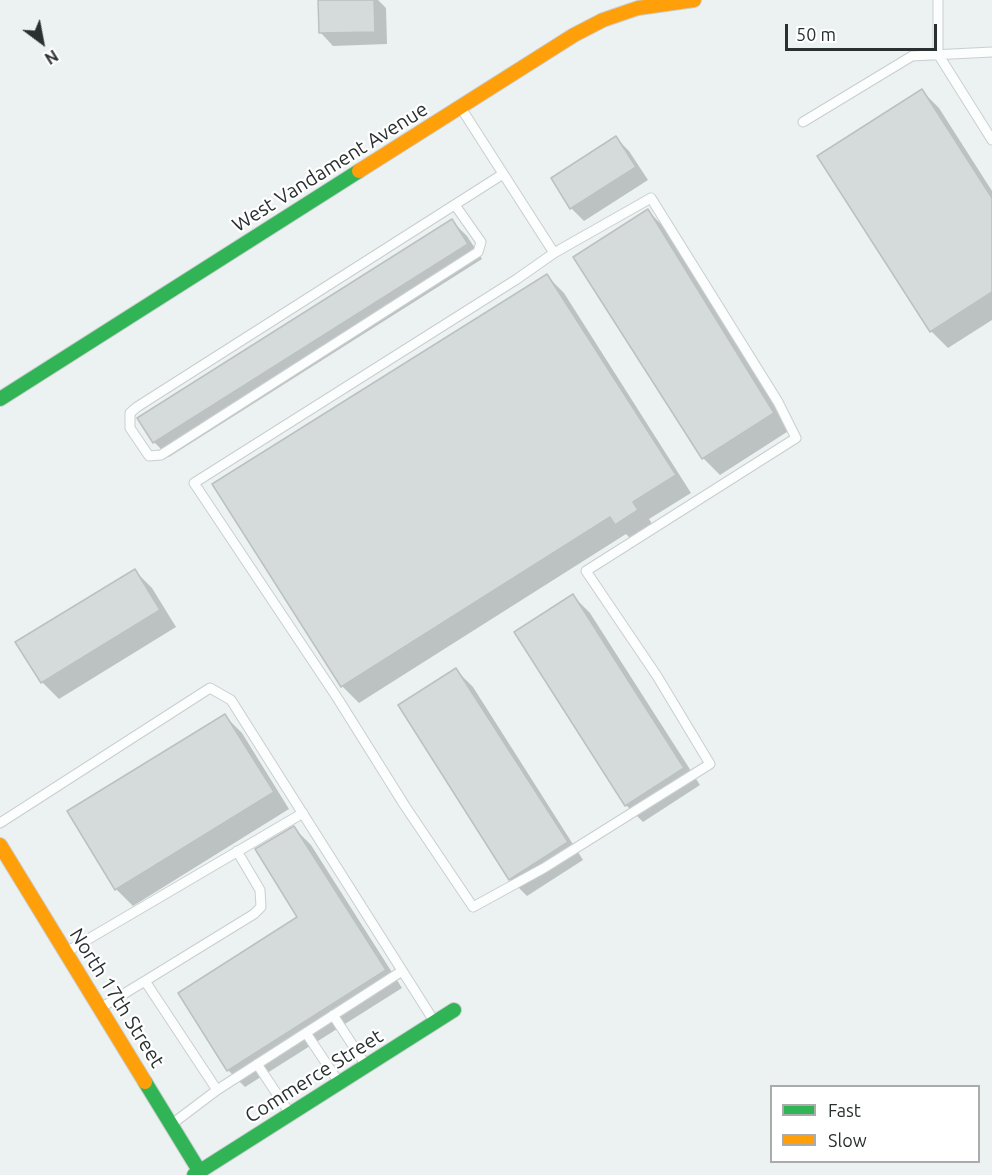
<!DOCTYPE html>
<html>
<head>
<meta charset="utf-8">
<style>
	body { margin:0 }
	#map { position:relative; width:992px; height:1175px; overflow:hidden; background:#ecf2f2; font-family:Ubuntu,sans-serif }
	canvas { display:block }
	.legend { position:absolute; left:770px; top:1085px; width:210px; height:78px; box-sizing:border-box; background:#fff; border:2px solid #aaacac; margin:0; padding:8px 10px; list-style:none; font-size:18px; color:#2a302f }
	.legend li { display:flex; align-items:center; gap:12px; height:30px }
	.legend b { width:30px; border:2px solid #aaacac }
	.north { position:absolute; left:12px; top:12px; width:60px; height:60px; -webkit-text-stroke:4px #fff; paint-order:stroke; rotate:148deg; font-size:16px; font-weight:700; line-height:24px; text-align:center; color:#2a302f }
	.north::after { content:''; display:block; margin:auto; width:21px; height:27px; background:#2a302f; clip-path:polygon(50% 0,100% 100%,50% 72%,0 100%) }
	.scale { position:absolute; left:785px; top:24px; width:152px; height:27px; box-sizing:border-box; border:3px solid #2a302f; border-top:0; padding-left:8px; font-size:18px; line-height:21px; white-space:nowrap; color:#2a302f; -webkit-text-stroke:4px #fff; paint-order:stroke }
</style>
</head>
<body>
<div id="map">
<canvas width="992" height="1175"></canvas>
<ul class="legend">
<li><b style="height:8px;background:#30b455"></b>Fast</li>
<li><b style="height:8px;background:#ff9f0a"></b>Slow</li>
</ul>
<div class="north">N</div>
<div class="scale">50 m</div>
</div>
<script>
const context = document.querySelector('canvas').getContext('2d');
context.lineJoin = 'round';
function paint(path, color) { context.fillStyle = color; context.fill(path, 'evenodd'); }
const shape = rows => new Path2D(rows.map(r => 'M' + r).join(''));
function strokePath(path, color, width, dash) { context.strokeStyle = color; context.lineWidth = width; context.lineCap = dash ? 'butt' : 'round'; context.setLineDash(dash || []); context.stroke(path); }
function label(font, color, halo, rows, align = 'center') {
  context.font = font + ' Ubuntu,sans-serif'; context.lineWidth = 4.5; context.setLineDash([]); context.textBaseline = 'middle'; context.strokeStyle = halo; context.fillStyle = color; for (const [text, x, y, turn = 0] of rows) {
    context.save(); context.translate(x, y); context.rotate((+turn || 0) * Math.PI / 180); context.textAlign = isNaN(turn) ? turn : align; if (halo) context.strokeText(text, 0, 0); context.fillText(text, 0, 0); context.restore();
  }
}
const shadow = shape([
	[320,0,378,0,386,8,387,44,333,46,321,33],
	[922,91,939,108,992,191,992,320,948,348,931,331],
	[616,138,629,151,648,180,584,221,571,208],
	[648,211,665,228,790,430,720,475,703,458],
	[452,221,467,236,482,259,169,457,154,442,139,419],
	[547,276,564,293,691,493,649,519,654,527,633,541,626,534,359,703,342,686],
	[135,571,152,588,176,627,59,699,42,682],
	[573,596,590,613,700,785,643,822,626,805],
	[456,670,473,687,583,860,527,896,510,879],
	[225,716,242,733,289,809,133,906,116,889],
	[294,828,311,845,402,988,245,1087,228,1070,300,918]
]);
const building = shape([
	[318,0,374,0,375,32,319,33,318,0],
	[922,89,992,198,992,292,930,332,817,156,922,89],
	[616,136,636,167,570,209,551,178,616,136],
	[648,209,774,413,702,459,573,257,648,209],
	[452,219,468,244,153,443,137,418,452,219],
	[547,274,676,475,633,502,638,510,615,525,610,517,341,687,212,484,547,274],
	[135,569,160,610,41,683,15,642,135,569],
	[573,594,684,768,625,806,514,632,573,594],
	[456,668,568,842,509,880,398,705,456,668],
	[225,714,274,792,115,890,67,811,225,714],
	[294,826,386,970,227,1071,178,993,297,917,255,849,294,826]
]);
const lane = shape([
	[938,0,938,54,992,140],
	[461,108,554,253,517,279,194,483,338,699,405,806,473,907,544,868,710,764,657,676,586,571,796,438,778,402,651,198,554,253],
	[803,122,912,56,992,52],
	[455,205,481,242,478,252,161,455,149,456,130,428,130,413,137,407,503,174],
	[0,823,210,688,231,700,434,1021],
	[68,951,303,813],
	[145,981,254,914,261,907,260,890,237,851],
	[102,1007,145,981,217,1090],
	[333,1015,365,1064],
	[306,1033,338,1081],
	[257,1064,289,1112],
	[172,1124,217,1090,402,971]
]);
const fast = shape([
	[0,399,359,171],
	[145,1082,200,1172],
	[194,1175,454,1010]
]);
const slow = shape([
	[359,171,574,35,603,20,638,8,694,0],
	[0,845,145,1082]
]);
const streetNames = [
	["West Vandament Avenue",330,167,-32],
	["North 17th Street",117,998,58],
	["Commerce Street",314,1076,-32]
];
paint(shadow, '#0003');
paint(building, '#d5dbdb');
strokePath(building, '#bcc1c0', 1.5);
strokePath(lane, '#c9cece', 11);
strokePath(fast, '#c9cece', 16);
strokePath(slow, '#c9cece', 16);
strokePath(lane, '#fcfdfd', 9);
strokePath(fast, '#30b455', 14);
strokePath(slow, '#ff9f0a', 14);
label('20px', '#2a302f', '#fff', streetNames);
</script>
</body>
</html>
